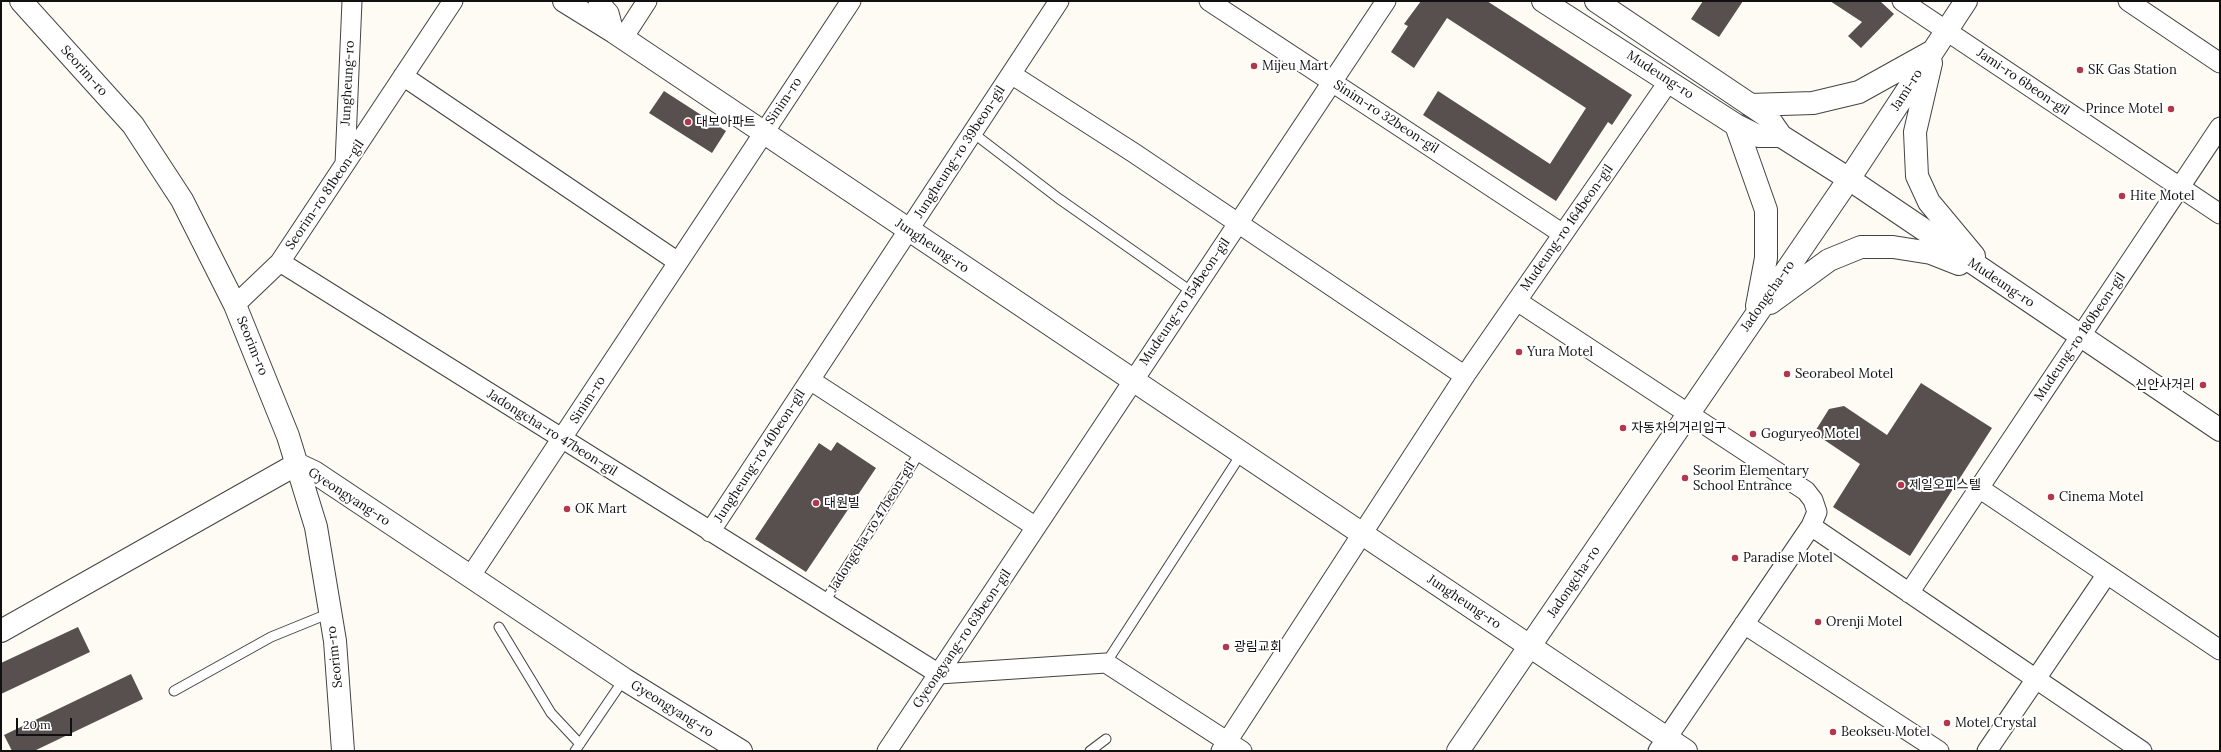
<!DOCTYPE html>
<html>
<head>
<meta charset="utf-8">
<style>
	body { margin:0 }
	#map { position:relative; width:2221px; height:752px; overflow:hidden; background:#fefbf5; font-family:Lora,serif }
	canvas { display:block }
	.frame { position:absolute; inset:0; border:2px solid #101010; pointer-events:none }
	.scale { position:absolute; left:16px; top:718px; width:56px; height:18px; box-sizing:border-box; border:2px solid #101010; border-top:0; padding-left:5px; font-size:12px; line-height:14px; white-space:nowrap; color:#101010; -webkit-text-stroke:3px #fff; paint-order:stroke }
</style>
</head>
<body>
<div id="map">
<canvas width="2221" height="752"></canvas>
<div class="frame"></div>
<div class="scale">20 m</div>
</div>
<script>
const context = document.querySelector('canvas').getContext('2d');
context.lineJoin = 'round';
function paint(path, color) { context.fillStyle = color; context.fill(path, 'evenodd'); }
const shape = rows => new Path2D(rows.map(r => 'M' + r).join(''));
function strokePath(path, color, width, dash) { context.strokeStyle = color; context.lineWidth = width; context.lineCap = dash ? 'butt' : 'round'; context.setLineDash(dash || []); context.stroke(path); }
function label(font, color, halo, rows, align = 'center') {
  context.font = font + ' Lora,"Noto Sans KR",serif'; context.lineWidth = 4; context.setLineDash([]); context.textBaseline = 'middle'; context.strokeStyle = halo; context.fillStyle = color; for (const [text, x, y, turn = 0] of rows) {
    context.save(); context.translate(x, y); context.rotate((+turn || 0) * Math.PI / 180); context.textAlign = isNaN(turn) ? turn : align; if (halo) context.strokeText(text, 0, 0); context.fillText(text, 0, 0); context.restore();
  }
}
const building = shape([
	[1421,1,1487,1,1632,95,1612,125,1608,122,1556,201,1423,115,1438,91,1550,164,1586,108,1447,18,1414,68,1391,52,1408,26,1404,24],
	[1703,1,1743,1,1719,37,1691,19],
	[1830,1,1880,1,1894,14,1861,48,1848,36,1862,22],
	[664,91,726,131,712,153,649,113],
	[1921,383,1992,428,1910,556,1833,507,1860,464,1814,433,1829,409,1844,406,1887,435],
	[837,442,876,468,806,572,755,539,819,443,831,451],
	[78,627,90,652,1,694,1,663],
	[131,674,143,699,34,751,12,751,4,735]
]);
const service = shape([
	[973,133,1058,198,1192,292],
	[824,603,920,452],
	[499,627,551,713,580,744],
	[1106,663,1242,453],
	[174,691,271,637,330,613],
	[575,751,624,679],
	[1090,751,1106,739]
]);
const minor = shape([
	[598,1,609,13,614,32],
	[1209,1,1563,234],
	[1902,1,2220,214],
	[2128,1,2220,63],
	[623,38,647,1],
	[1011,74,1134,153,1465,376],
	[403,76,678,262],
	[345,164,352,1],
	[280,262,939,674,1106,663,1242,751],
	[1517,301,1806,491,1813,500,1817,512,1811,526,2142,751],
	[235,305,280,262,453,1],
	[810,380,1036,527],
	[1979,488,2220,650],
	[710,532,1059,1],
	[470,577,851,1],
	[1909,593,2220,127],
	[1744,624,1939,751],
	[887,751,1386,1],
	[1221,751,1466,374,1669,81],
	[1658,751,1811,526],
	[1987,751,2107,574]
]);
const tertiary = shape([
	[21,1,133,125,182,200,235,305,288,436,316,527,335,641,343,751],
	[564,1,614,32,1686,751],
	[1543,1,1736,125,1758,136,1781,136],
	[1596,1,1767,116,1781,136,1849,179,2220,430],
	[1931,63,1915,132,1917,176,1929,202,1974,256],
	[1750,105,1813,103,1859,92,1931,52],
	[1736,125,1766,210,1766,258,1757,306],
	[1770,303,1829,260,1861,247,1893,247,1931,253,1959,264],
	[1,631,297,464,314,472,624,679,741,751],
	[1458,751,1849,179,1966,1]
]);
const markers = [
	[1254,66,4,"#b1374c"],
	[2080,70,4,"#b1374c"],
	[2171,109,4,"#b1374c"],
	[688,122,4,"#b1374c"],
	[2122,196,4,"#b1374c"],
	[1519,352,4,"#b1374c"],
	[1787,374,4,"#b1374c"],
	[2203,385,4,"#b1374c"],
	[1623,428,4,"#b1374c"],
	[1753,434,4,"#b1374c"],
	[1685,478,4,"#b1374c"],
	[1901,485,4,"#b1374c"],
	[2051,497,4,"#b1374c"],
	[816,503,4,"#b1374c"],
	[567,509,4,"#b1374c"],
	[1735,558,4,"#b1374c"],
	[1818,622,4,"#b1374c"],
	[1226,647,4,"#b1374c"],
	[1947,723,4,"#b1374c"],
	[1833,732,4,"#b1374c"]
];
const poiNames = [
	["Mijeu Mart",1262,66],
	["SK Gas Station",2088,70],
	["Prince Motel",2163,109,"right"],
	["대보아파트",696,122],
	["Hite Motel",2130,196],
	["Yura Motel",1527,352],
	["Seorabeol Motel",1795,374],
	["신안사거리",2195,385,"right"],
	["자동차의거리입구",1631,428],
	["Goguryeo Motel",1761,434],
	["Seorim Elementary",1693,471],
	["School Entrance",1693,486],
	["제일오피스텔",1909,485],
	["Cinema Motel",2059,497],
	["대원빌",824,503],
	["OK Mart",575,509],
	["Paradise Motel",1743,558],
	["Orenji Motel",1826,622],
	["광림교회",1234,647],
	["Motel Crystal",1955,723],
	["Beokseu Motel",1841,732]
];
const streetNames = [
	["Seorim-ro",84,71,48],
	["Mudeung-ro",1660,75,33],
	["Jami-ro 6beon-gil",2023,82,34],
	["Jungheung-ro",348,83,-87],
	["Jami-ro",1907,90,-57],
	["Sinim-ro",784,101,-56],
	["Sinim-ro 32beon-gil",1386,117,33],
	["Jungheung-ro 39beon-gil",960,152,-57],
	["Seorim-ro 81beon-gil",325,195,-56],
	["Mudeung-ro 164beon-gil",1567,228,-55],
	["Jungheung-ro",932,246,34],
	["Mudeung-ro",2001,283,34],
	["Jadongcha-ro",1768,296,-55],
	["Mudeung-ro 154beon-gil",1185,302,-56],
	["Mudeung-ro 180beon-gil",2080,337,-56],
	["Seorim-ro",252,346,68],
	["Sinim-ro",588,400,-57],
	["Jadongcha-ro 47beon-gil",552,433,32],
	["Jungheung-ro 40beon-gil",760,456,-57],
	["Gyeongyang-ro",349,497,33],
	["Jadongcha-ro 47beon-gil",872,527,-58],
	["Jadongcha-ro",1574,582,-56],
	["Jungheung-ro",1464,602,34],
	["Gyeongyang-ro 63beon-gil",962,639,-56],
	["Seorim-ro",335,657,-96],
	["Gyeongyang-ro",672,709,32]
];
paint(building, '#58504e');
strokePath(service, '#434343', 11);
strokePath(minor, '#434343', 21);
strokePath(tertiary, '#434343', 24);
strokePath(service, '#fff', 9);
strokePath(minor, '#fff', 19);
strokePath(tertiary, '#fff', 22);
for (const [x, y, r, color] of markers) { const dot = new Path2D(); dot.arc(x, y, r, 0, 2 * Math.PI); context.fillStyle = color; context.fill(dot); strokePath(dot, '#fff', 1.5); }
label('13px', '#101010', '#fff', poiNames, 'left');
label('13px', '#101010', '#fff', streetNames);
</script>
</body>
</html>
